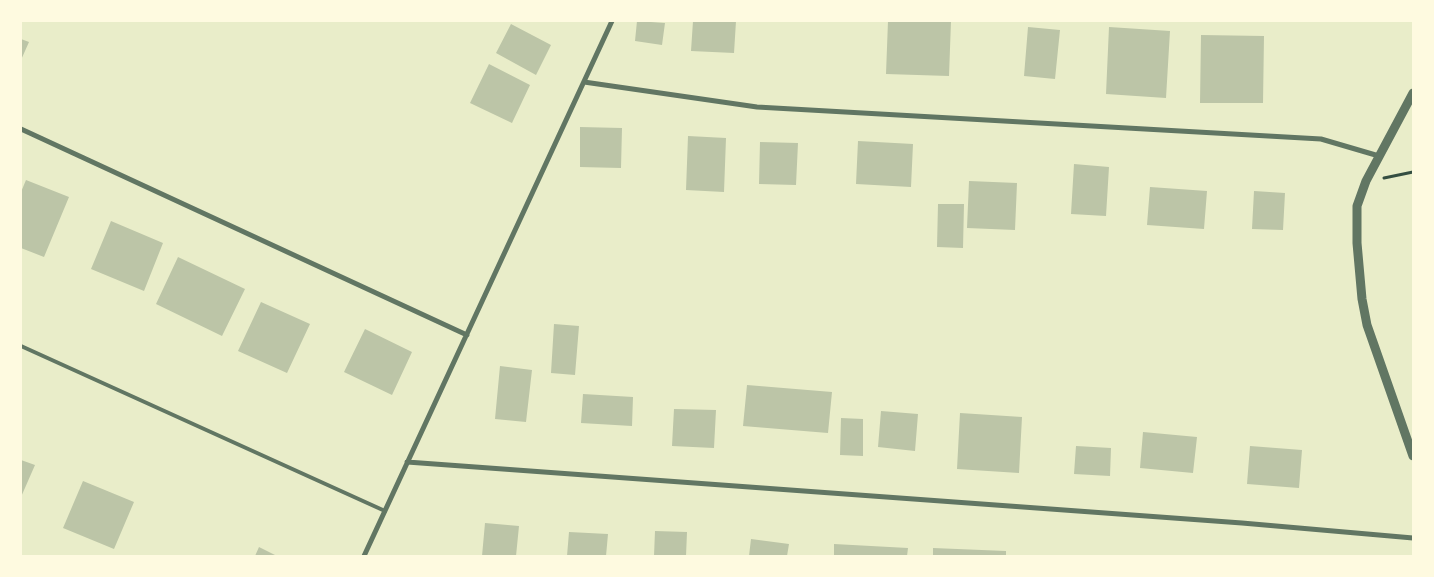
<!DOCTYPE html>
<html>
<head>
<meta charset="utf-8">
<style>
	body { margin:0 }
	#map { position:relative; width:1434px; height:577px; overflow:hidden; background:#e9edc9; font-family:"Golos Text",sans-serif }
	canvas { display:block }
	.frame { position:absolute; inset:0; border:22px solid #fefae0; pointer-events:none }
</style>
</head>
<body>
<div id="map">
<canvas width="1434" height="577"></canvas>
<div class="frame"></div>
</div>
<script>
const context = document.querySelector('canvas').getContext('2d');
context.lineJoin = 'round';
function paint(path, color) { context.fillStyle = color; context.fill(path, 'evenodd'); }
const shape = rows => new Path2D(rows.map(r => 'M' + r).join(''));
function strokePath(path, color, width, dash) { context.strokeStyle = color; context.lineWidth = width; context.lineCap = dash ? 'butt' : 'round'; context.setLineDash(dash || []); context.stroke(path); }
const building = shape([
	[637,21,665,23,662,45,635,41],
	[693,21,736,21,734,53,691,51],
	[888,21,951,21,949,76,886,74],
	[511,24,551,45,536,75,496,53],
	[1028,27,1060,30,1055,79,1024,76],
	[1109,27,1170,31,1166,98,1106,94],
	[1201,35,1264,36,1263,103,1200,103],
	[21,39,29,42,21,60],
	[489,64,530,85,512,123,470,103],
	[580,127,622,128,621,168,580,167],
	[688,136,726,138,724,192,686,190],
	[858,141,913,144,911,187,856,184],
	[760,142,798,143,796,185,759,184],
	[1074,164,1109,167,1106,216,1071,214],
	[26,180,69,197,44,257,21,248,21,192],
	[969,181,1017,183,1015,230,967,228],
	[1150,187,1207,191,1204,229,1147,225],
	[1254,191,1285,193,1283,230,1252,229],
	[938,204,964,204,963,248,937,247],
	[111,221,163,243,144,291,91,269],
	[178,257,245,289,222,336,156,304],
	[261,302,310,324,287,373,238,351],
	[554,324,579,326,575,375,551,373],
	[365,329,412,352,392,395,344,372],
	[500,366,532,370,526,422,495,419],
	[747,385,832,392,828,433,743,426],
	[583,394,633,397,632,426,581,423],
	[674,409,716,410,714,448,672,446],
	[881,411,918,414,915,451,878,447],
	[960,413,1022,417,1019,473,957,469],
	[841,418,863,419,863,456,840,455],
	[1143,432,1197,437,1193,473,1140,468],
	[1076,446,1111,448,1110,476,1074,474],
	[1250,446,1302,450,1299,488,1247,484],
	[21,460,35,465,21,497],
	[83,481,134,502,114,549,63,528],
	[485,523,519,526,516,556,482,556],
	[655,531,687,532,686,556,654,556],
	[569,532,608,534,606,556,567,556],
	[751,539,789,544,787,556,749,556],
	[834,544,908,548,907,556,834,556],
	[259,547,277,556,255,556],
	[933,548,1006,551,1006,556,933,556]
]);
const path = shape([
	[1384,178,1413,172]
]);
const service = shape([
	[21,346,385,511]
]);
const minor = shape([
	[584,82,757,107,1321,139,1379,156],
	[21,129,467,335],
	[407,462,1242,523,1413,538],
	[364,556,612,21]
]);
const tertiary = shape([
	[1413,93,1366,181,1357,206,1357,243,1362,299,1367,325,1413,456]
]);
paint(building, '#bcc5a7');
strokePath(path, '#344e41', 3);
strokePath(service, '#617663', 4);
strokePath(minor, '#617663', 5);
strokePath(tertiary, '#617663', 9);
</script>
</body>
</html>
